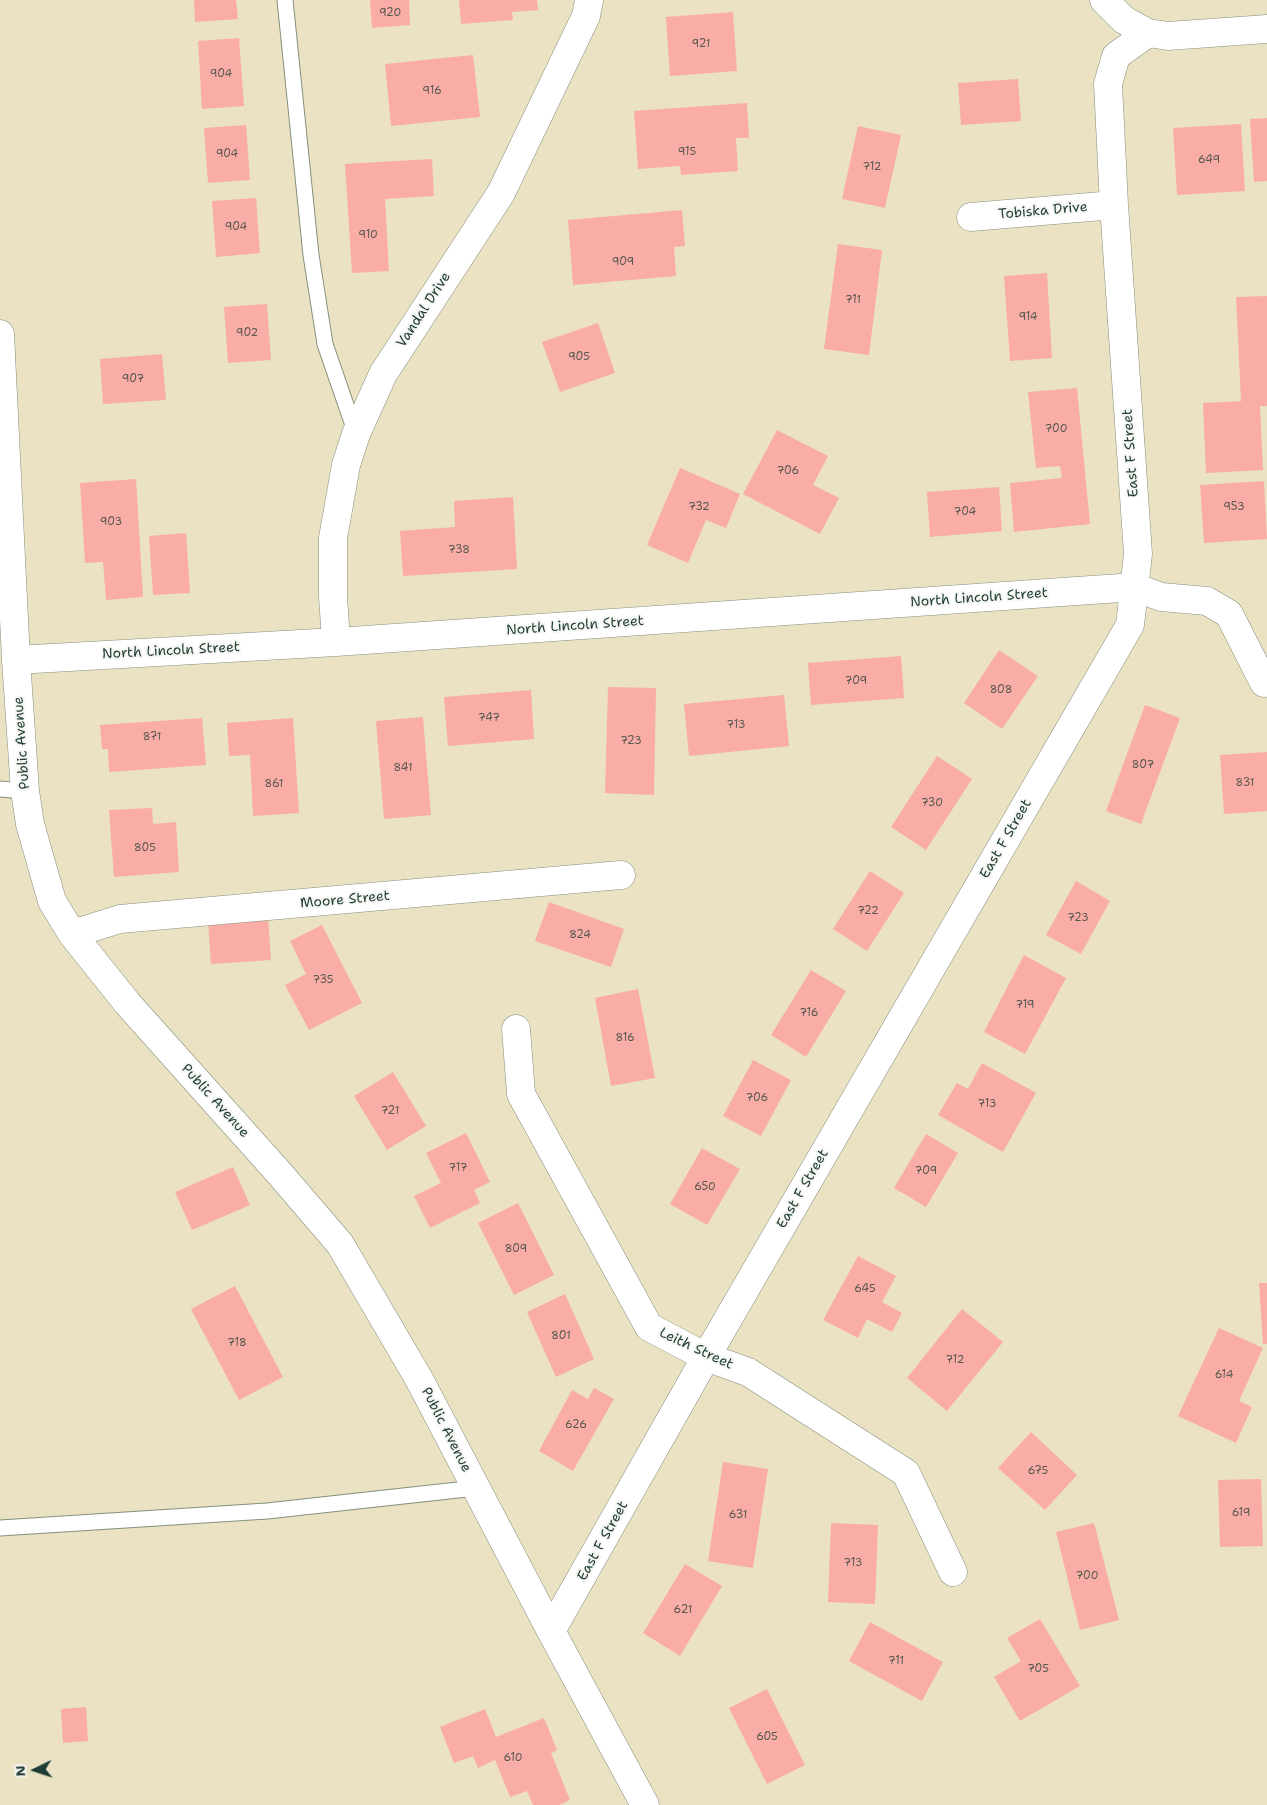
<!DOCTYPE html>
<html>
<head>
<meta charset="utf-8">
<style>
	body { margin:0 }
	#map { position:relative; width:1267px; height:1805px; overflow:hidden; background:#eae2c3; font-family:"Shantell Sans",sans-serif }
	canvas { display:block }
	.north { position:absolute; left:10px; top:1745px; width:50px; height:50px; -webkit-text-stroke:4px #f6f6f2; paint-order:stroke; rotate:266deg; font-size:14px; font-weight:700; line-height:20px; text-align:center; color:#1f3d34 }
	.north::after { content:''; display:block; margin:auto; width:18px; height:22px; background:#1f3d34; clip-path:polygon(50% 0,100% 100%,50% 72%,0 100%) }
</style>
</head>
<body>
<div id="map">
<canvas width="1267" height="1805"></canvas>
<div class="north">N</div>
</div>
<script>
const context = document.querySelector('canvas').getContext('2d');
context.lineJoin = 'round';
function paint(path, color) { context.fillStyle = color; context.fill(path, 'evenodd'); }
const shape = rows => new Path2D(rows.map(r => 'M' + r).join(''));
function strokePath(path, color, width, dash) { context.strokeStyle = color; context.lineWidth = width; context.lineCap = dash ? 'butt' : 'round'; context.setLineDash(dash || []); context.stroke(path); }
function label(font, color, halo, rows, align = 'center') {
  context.font = font + ' "Shantell Sans",sans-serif'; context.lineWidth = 4; context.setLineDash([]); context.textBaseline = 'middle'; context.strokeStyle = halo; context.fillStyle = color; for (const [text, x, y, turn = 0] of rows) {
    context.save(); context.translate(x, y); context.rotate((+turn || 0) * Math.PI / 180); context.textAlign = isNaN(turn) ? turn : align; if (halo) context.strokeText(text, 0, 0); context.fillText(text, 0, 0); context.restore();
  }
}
const building = shape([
	[194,0,236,0,238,19,195,22],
	[370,0,409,0,410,25,372,28],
	[459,0,537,0,538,10,512,12,513,20,461,24],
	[733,12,737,71,670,76,666,17],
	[239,38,244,106,202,109,198,41],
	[473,55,480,117,391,126,385,64],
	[1018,79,1021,121,961,125,958,83],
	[747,103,749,138,736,138,738,171,681,175,680,166,638,169,634,111],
	[1267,118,1267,181,1254,182,1250,119],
	[1241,124,1245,191,1177,195,1173,128],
	[246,125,250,180,208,183,204,128],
	[858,126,901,135,885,208,842,199],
	[432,159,434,196,385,199,389,271,352,273,345,164],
	[256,198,260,253,216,257,212,201],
	[682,210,685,246,674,247,676,276,573,285,568,220],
	[838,244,882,250,869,355,824,349],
	[1047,273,1052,358,1010,361,1004,276],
	[1267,296,1267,406,1260,406,1263,470,1206,473,1203,403,1241,401,1236,297],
	[267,304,271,360,228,363,224,307],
	[598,323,615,373,560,392,542,342],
	[162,354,166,400,103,404,100,359],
	[1077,388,1090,524,1014,532,1010,483,1062,478,1060,466,1036,468,1028,392],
	[777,430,828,456,813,485,839,498,820,534,743,494],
	[680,468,740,494,726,528,706,520,688,563,647,545],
	[136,479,143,597,106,600,103,562,85,563,80,483],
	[1264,481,1267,539,1204,543,1200,485],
	[999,487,1002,531,930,537,927,492],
	[513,497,517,569,403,576,400,531,455,527,454,501],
	[186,533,190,593,153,595,149,536],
	[999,650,1038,676,1002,729,964,703],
	[901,656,904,698,811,705,808,663],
	[608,687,656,688,654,795,605,793],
	[531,690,534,739,448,746,444,697],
	[784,695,789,746,689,756,684,704],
	[1145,705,1180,718,1141,824,1106,811],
	[423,717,431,815,384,819,376,721],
	[202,718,206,765,109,772,108,749,102,749,100,725],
	[293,718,299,813,253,816,250,755,229,756,227,723],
	[1267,752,1267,811,1224,814,1220,755],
	[937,756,972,779,926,850,891,827],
	[152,808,153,824,176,822,179,872,114,877,109,810],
	[870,871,904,893,867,951,833,929],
	[1076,881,1110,901,1081,954,1046,935],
	[549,902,624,929,611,967,535,941],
	[268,917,271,960,211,964,208,921],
	[322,925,362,1003,309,1030,285,985,306,974,290,941],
	[1024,955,1066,978,1025,1054,984,1032],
	[811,970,846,991,806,1057,771,1035],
	[638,989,655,1078,611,1086,595,998],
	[753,1060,791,1080,761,1136,723,1116],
	[982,1063,1036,1093,1003,1152,938,1115,957,1083,968,1089],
	[393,1072,426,1126,387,1150,354,1096],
	[466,1133,490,1182,474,1190,480,1203,430,1228,414,1196,441,1183,426,1153],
	[926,1134,958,1153,926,1207,894,1188],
	[702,1148,740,1169,707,1225,670,1204],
	[233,1167,250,1205,192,1230,175,1192],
	[518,1203,554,1275,514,1295,478,1223],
	[858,1256,896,1276,882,1302,902,1313,892,1332,867,1319,858,1338,823,1320],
	[1259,1283,1267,1283,1267,1344,1263,1344],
	[235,1286,283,1377,239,1400,191,1309],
	[565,1294,594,1359,556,1377,527,1312],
	[962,1309,1003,1342,947,1411,907,1378],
	[1219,1328,1263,1348,1239,1401,1252,1407,1236,1443,1178,1416],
	[594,1388,614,1399,573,1471,539,1451,572,1390,588,1399],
	[1031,1432,1077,1475,1045,1510,998,1468],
	[723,1462,768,1469,753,1568,708,1561],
	[1261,1479,1263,1546,1220,1547,1218,1480],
	[831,1523,878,1525,875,1604,828,1602],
	[1094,1523,1119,1620,1080,1630,1056,1532],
	[685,1564,722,1586,680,1656,643,1633],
	[1040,1619,1080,1686,1020,1721,994,1677,1021,1661,1007,1638],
	[870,1622,943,1662,922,1701,849,1661],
	[767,1689,805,1765,767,1784,729,1708],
	[86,1707,88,1741,63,1743,61,1709],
	[485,1709,496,1737,544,1718,557,1750,551,1753,570,1800,559,1805,533,1805,527,1791,510,1797,495,1760,478,1768,473,1756,454,1763,440,1727]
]);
const lane = shape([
	[285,0,311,255,325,344,356,434],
	[0,789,25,791],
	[0,1528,267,1511,476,1488]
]);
const street = shape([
	[1104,0,1124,20,1148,33,1168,36,1267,29],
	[971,217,1114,205],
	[0,334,16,660,25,791,30,824,52,901,72,934,128,1004,280,1174,340,1244,419,1379,551,1631,645,1805],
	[336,642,333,596,333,538,346,465,356,434,383,374,501,193,586,16,589,0],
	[16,660,336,642,1135,587,1161,597,1207,601,1229,614,1264,683],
	[72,934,120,919,621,875],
	[516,1029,521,1094,649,1327,706,1357,748,1372,906,1473,953,1572],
	[551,1631,706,1357,1130,625,1138,554,1114,205,1108,84,1116,56,1148,33]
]);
const numberNames = [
	["920",390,13],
	["921",701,44],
	["904",221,74],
	["916",432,91],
	["915",687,152],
	["904",227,154],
	["649",1209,160],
	["712",872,167],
	["904",236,227],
	["910",368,235],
	["909",623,262],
	["711",853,300],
	["914",1028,317],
	["902",247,333],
	["905",579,357],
	["907",133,379],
	["700",1056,429],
	["706",788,471],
	["732",699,507],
	["953",1234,507],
	["704",965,512],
	["903",111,522],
	["738",459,550],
	["709",856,681],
	["808",1001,690],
	["747",489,718],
	["713",736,725],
	["871",152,737],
	["723",631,741],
	["807",1143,765],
	["841",403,768],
	["831",1245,783],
	["861",274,784],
	["730",932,803],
	["805",145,848],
	["722",868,911],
	["723",1078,918],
	["824",580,935],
	["735",323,980],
	["719",1025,1005],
	["716",809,1013],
	["816",625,1038],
	["706",757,1098],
	["713",987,1104],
	["721",390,1111],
	["717",458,1168],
	["709",926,1171],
	["650",705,1187],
	["809",516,1249],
	["645",865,1289],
	["801",561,1336],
	["718",237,1343],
	["712",955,1360],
	["614",1224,1375],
	["626",576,1425],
	["675",1038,1471],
	["619",1241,1513],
	["631",738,1515],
	["713",853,1563],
	["700",1087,1576],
	["621",683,1610],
	["711",896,1661],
	["705",1038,1669],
	["605",767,1737],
	["610",513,1758]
];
const streetNames = [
	["Tobiska Drive",1043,211,-5],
	["Vandal Drive",424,310,-57],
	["East F Street",1131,453,-94],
	["North Lincoln Street",979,598,-4],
	["North Lincoln Street",575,626,-4],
	["North Lincoln Street",171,651,-3],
	["Public Avenue",22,743,-94],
	["East F Street",1006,839,-60],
	["Moore Street",345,900,-5],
	["Public Avenue",215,1101,48],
	["East F Street",803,1189,-60],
	["Leith Street",696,1349,25],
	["Public Avenue",446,1430,63],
	["East F Street",603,1541,-61]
];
paint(building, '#faada6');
strokePath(lane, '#84907c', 17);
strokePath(street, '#84907c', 29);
strokePath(lane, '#fff', 15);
strokePath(street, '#fff', 28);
label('11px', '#565950', null, numberNames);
label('14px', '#1f3d34', '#f6f6f2', streetNames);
</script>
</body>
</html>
